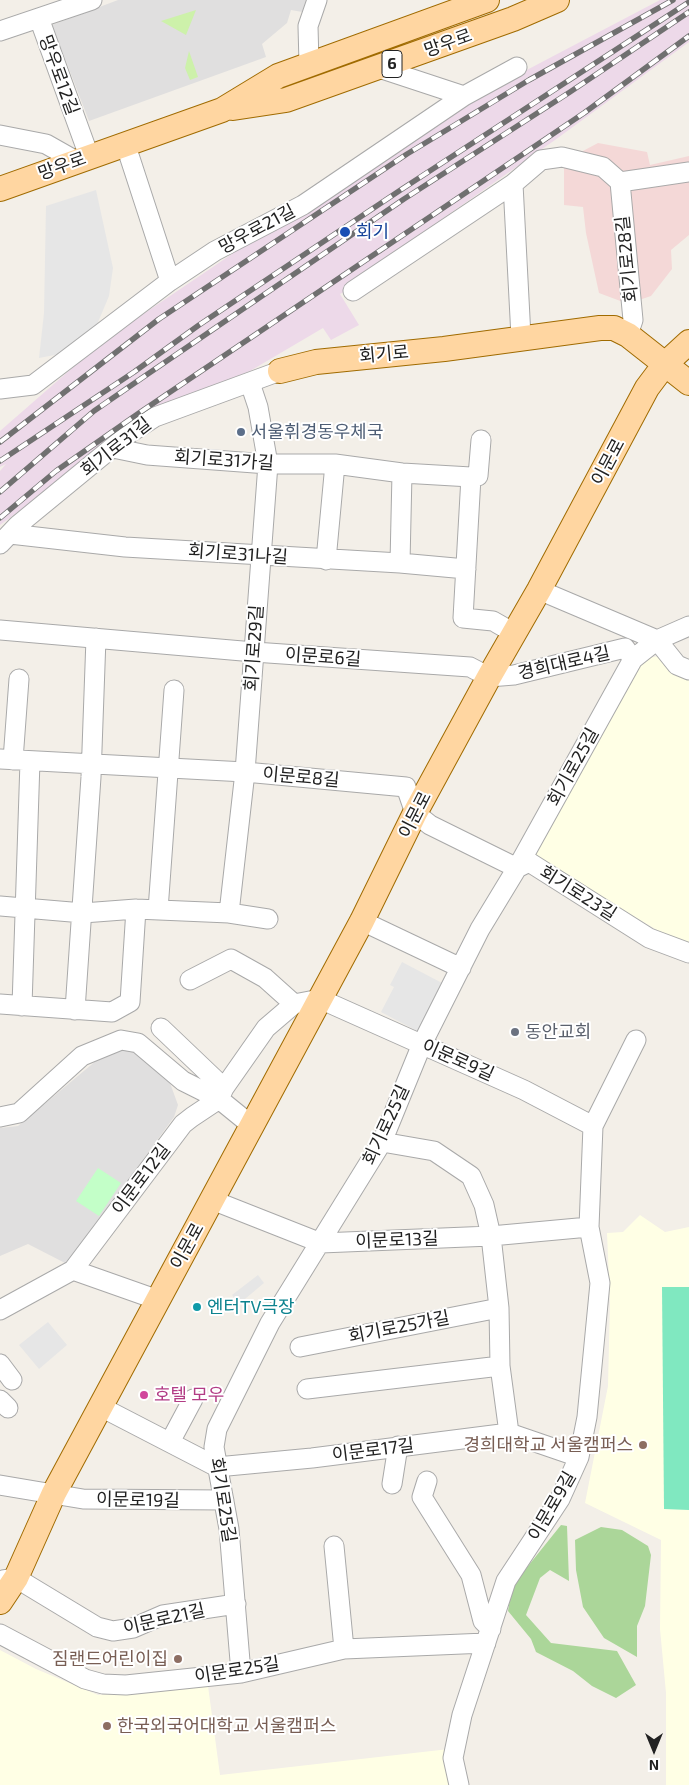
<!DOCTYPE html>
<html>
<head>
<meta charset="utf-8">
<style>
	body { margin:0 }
	#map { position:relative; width:689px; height:1785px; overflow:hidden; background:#f3efe8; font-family:"Exo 2",sans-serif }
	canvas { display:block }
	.north { position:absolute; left:629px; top:1725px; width:50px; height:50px; -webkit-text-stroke:4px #fff; paint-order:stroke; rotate:180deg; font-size:14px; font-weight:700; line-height:20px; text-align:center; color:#222 }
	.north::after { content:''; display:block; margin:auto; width:18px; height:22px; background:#222; clip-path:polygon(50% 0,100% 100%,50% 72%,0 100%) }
</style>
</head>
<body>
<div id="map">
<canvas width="689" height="1785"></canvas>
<div class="north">N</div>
</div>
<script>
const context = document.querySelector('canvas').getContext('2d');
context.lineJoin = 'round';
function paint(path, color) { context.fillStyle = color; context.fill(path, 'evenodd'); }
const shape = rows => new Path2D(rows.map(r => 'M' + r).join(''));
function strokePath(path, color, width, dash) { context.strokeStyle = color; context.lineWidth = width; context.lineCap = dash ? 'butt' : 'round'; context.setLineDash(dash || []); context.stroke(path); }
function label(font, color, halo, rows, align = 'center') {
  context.font = font + ' "Exo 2","Noto Sans KR",sans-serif'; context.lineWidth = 4; context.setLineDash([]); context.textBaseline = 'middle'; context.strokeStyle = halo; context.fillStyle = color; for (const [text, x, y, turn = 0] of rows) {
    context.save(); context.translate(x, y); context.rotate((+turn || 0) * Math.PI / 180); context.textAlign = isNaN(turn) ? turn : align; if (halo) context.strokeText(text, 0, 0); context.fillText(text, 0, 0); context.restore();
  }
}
const residential = shape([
	[118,0,312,0,308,13,291,10,287,23,262,44,266,57,89,121,52,25],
	[120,1048,136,1050,170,1083,178,1105,174,1117,67,1264,28,1244,0,1256,0,1128,18,1126,103,1055]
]);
const commercial = shape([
	[598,143,647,152,650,165,689,156,689,235,671,250,672,269,651,296,633,302,623,302,599,293,586,233,583,207,564,205,564,161]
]);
const industrial = shape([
	[660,0,689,0,689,42,555,140,405,245,350,289,340,294,359,325,331,340,323,328,250,371,162,407,0,525,0,471,6,464,0,467,0,431,102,342,263,233,502,83]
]);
const education = shape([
	[658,656,689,677,689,944,657,930,542,861,533,853,641,660],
	[640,1215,665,1232,689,1227,689,1785,666,1785,666,1693,660,1629,661,1540,585,1503,608,1386,610,1303,607,1233,623,1232],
	[0,1650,36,1669,98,1695,208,1686,220,1775,449,1749,457,1785,0,1785]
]);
const grass = shape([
	[196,10,186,35,161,21],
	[189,51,198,77,190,80,185,68]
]);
const forest = shape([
	[561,1525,567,1526,569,1581,550,1570,540,1578,526,1615,551,1643,617,1651,636,1685,616,1698,592,1686,573,1671,536,1652,531,1639,508,1611,512,1586],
	[601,1527,622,1530,648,1546,651,1555,645,1606,637,1626,637,1657,604,1638,583,1607,576,1570,575,1540]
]);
const park = shape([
	[98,1168,121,1183,99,1216,76,1201]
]);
const pitch = shape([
	[662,1287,689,1287,689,1510,664,1509]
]);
const parking = shape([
	[96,190,113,268,109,296,96,327,65,353,39,358,44,313,46,206],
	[402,962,444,984,419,1032,381,1012,394,987,390,985],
	[258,1275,264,1283,239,1304,232,1295],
	[48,1322,67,1345,39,1369,19,1345]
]);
const minor = shape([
	[39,18,89,156],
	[0,31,92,0],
	[309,64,308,26,317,0],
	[379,68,464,96],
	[0,135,46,144,76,161],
	[125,143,170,281],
	[620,182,689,172],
	[353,291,513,184],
	[521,337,513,184,541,160,562,157,603,167,620,182,633,320,628,335],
	[0,389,33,385,170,281,215,251,303,205,464,96,517,67],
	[481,440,478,476,471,477,463,618,493,621,514,633],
	[113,448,147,455,268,464,335,464,402,473,471,477],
	[10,534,125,547,400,563,466,569],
	[0,544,18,525,130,433,155,417,280,371],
	[326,560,335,464],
	[400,563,402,473],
	[539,590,657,640,677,665,689,670],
	[0,630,254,652,470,667,489,677,514,675,625,648,633,659],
	[0,759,245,772,406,787,415,813,430,825,517,868,529,862,649,938,689,953],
	[13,760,19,679],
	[0,906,83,913,136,909,229,913,268,919],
	[158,910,174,690],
	[229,913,245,772,268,464,258,407,250,383],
	[362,921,461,968],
	[190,980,231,959,265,978,294,1004,320,999,524,1090,593,1126,589,1227,600,1283,587,1417,579,1457,560,1499,506,1581,462,1715,453,1758,459,1785],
	[0,1004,112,1012,130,1002,136,909],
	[22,1006,30,761],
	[75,1010,91,777,96,638],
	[161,1028,224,1088],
	[0,1117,19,1113,82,1056,121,1040,138,1043,183,1081,219,1099,224,1088,266,1028,294,1004],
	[593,1126,636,1040],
	[382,1142,434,1151,471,1176,484,1205,491,1236,499,1308,500,1366,509,1433],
	[212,1200,321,1243,491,1236,589,1227],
	[73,1270,183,1124,192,1117,219,1099,251,1125],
	[0,1310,73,1270,158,1300],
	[300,1347,499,1308],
	[0,1364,12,1380],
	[307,1389,500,1366],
	[0,1400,8,1408],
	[101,1407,217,1467,312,1458,509,1433,579,1457],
	[170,1442,193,1399],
	[427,1481,422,1497,471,1575,483,1621,491,1629],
	[392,1484,398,1446],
	[0,1485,83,1499,224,1500],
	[334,1546,344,1649],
	[3,1580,16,1578,97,1627,113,1631,133,1628,163,1615,236,1604],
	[0,1634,85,1679,103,1684,126,1685,241,1673,344,1649,486,1643],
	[241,1673,229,1529,214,1447,217,1429,270,1323,382,1142,422,1044,480,929,517,868,633,659,657,640,689,626]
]);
const major = shape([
	[233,108,286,100,513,19,557,0],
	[0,189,222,110,278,76,487,0],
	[280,371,316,362,444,349,600,328,614,328,628,335,689,383],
	[0,1602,16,1578,54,1493,362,921,415,813,489,677,539,590,647,388,665,364,689,342]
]);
const rail = shape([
	[0,442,159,319,407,154,529,80,673,0],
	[0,461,134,372,199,325,399,191,689,2],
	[0,492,94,411,139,380,404,199,570,92,689,12],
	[0,518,56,471,139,413,584,113,689,36]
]);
const markers = [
	[345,232,6,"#1a4fb4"],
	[241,432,5,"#5c6f8a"],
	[515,1032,5,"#6b7280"],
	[197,1307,5,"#0f9aa8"],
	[144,1395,5,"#d1479c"],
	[643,1445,5,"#8d6e63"],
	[178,1659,5,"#8d6e63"],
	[107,1726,5,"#8d6e63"]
];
const shields = [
	[392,64,20]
];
const shieldNames = [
	["6",392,64]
];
const streetNames = [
	["망우로",448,43,-20],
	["망우로12길",59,75,70],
	["망우로",62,166,-20],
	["망우로21길",257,229,-28],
	["회기로28길",627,259,-96],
	["회기로",384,354,-5],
	["회기로31길",116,447,-38],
	["회기로31가길",224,460,4],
	["이문로",608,462,-62],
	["회기로31나길",238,554,4],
	["회기로29길",254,648,-86],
	["이문로6길",323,657,4],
	["경희대로4길",564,663,-13],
	["회기로25길",573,767,-61],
	["이문로8길",301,777,5],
	["이문로",415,815,-63],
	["회기로23길",578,893,32],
	["이문로9길",458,1060,24],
	["회기로25길",386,1125,-65],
	["이문로12길",141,1179,-53],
	["이문로13길",397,1240,-2],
	["이문로",187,1246,-61],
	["회기로25가길",399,1327,-11],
	["이문로17길",373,1450,-7],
	["이문로19길",138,1500,1],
	["회기로25길",223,1500,81],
	["이문로9길",552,1506,-60],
	["이문로21길",164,1619,-13],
	["이문로25길",237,1670,-9]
];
const transitNames = [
	["회기",356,232]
];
const serviceNames = [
	["서울휘경동우체국",251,432]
];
const worshipNames = [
	["동안교회",525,1032]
];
const cultureNames = [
	["엔터TV극장",207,1307]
];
const hotelNames = [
	["호텔 모우",154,1395]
];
const educationNames = [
	["경희대학교 서울캠퍼스",633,1445],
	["짐랜드어린이집",168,1659],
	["한국외국어대학교 서울캠퍼스",117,1726,"left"]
];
paint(residential, '#e0dfdf');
paint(commercial, '#f4d8d7');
paint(industrial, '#edd9e9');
paint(education, '#ffffe5');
paint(grass, '#cdf1aa');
paint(forest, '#abd699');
paint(park, '#c3ffc8');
paint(pitch, '#80e8c0');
paint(parking, '#e6e6e6');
strokePath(minor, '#a9a9a9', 21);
strokePath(major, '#a06b00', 26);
strokePath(minor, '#fff', 19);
strokePath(major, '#ffd6a1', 24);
strokePath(rail, '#707070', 5.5);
strokePath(rail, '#fff', 4, [11]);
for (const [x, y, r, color] of markers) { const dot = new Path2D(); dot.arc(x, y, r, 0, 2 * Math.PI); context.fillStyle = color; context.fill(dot); strokePath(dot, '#fff', 2); }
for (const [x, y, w] of shields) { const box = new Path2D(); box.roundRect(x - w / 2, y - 13.5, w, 27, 4); context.fillStyle = '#fff'; context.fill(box); strokePath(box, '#222', 1); }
label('bold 16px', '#222', null, shieldNames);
label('18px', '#222', '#fff', streetNames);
label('18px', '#164399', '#fff', transitNames, 'left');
label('18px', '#4e5e75', '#fff', serviceNames, 'left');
label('18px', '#5b616d', '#fff', worshipNames, 'left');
label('18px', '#0d838f', '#fff', cultureNames, 'left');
label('18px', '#b23c85', '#fff', hotelNames, 'left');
label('18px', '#785e54', '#fff', educationNames, 'right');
</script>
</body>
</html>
